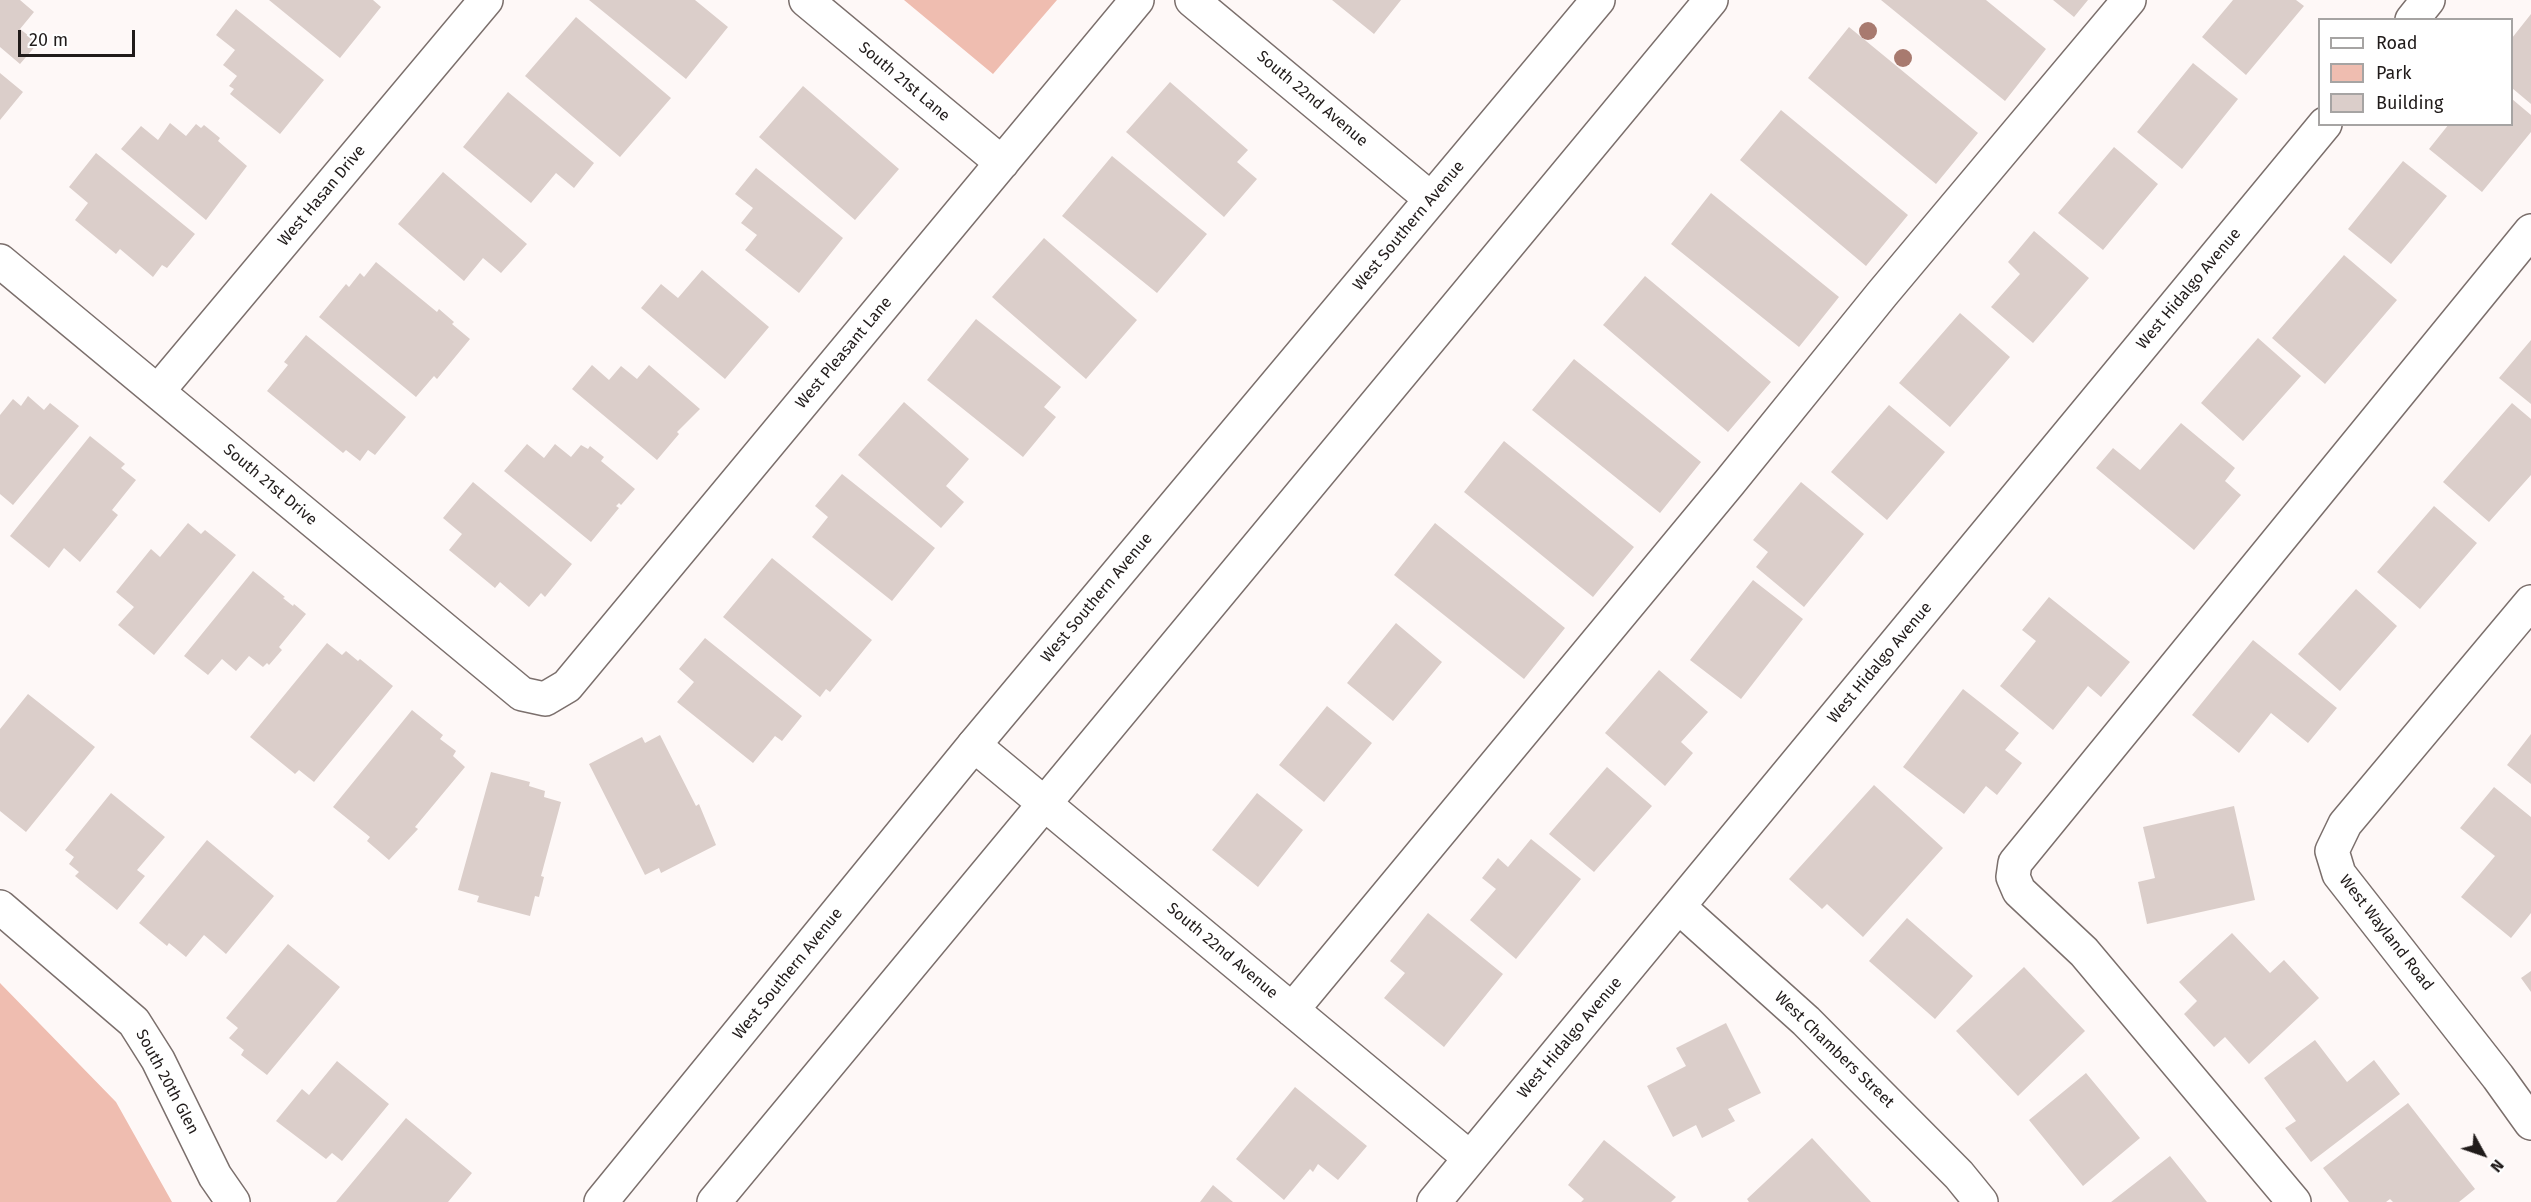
<!DOCTYPE html>
<html>
<head>
<meta charset="utf-8">
<style>
	body { margin:0 }
	#map { position:relative; width:2531px; height:1202px; overflow:hidden; background:#fef8f7; font-family:"Fira Sans",sans-serif }
	canvas { display:block }
	.legend { position:absolute; left:2318px; top:18px; width:195px; height:108px; box-sizing:border-box; background:#fff; border:2px solid #a6a4a3; margin:0; padding:8px 10px; list-style:none; font-size:18px; color:#201b1a }
	.legend li { display:flex; align-items:center; gap:12px; height:30px }
	.legend b { width:30px; border:2px solid #a6a4a3 }
	.north { position:absolute; left:2453px; top:1124px; width:60px; height:60px; -webkit-text-stroke:4px #fff; paint-order:stroke; rotate:130deg; font-size:16px; font-weight:700; line-height:24px; text-align:center; color:#201b1a }
	.north::after { content:''; display:block; margin:auto; width:21px; height:27px; background:#201b1a; clip-path:polygon(50% 0,100% 100%,50% 72%,0 100%) }
	.scale { position:absolute; left:18px; top:30px; width:117px; height:27px; box-sizing:border-box; border:3px solid #201b1a; border-top:0; padding-left:8px; font-size:18px; line-height:21px; white-space:nowrap; color:#201b1a; -webkit-text-stroke:4px #fff; paint-order:stroke }
</style>
</head>
<body>
<div id="map">
<canvas width="2531" height="1202"></canvas>
<ul class="legend">
<li><b style="height:8px;background:#fff"></b>Road</li>
<li><b style="height:16px;background:#efbdb0"></b>Park</li>
<li><b style="height:16px;background:#dbceca"></b>Building</li>
</ul>
<div class="north">N</div>
<div class="scale">20 m</div>
</div>
<script>
const context = document.querySelector('canvas').getContext('2d');
context.lineJoin = 'round';
function paint(path, color) { context.fillStyle = color; context.fill(path, 'evenodd'); }
const shape = rows => new Path2D(rows.map(r => 'M' + r).join(''));
function strokePath(path, color, width, dash) { context.strokeStyle = color; context.lineWidth = width; context.lineCap = dash ? 'butt' : 'round'; context.setLineDash(dash || []); context.stroke(path); }
function label(font, color, halo, rows, align = 'center') {
  context.font = font + ' "Fira Sans",sans-serif'; context.lineWidth = 6; context.setLineDash([]); context.textBaseline = 'middle'; context.strokeStyle = halo; context.fillStyle = color; for (const [text, x, y, turn = 0] of rows) {
    context.save(); context.translate(x, y); context.rotate((+turn || 0) * Math.PI / 180); context.textAlign = isNaN(turn) ? turn : align; if (halo) context.strokeText(text, 0, 0); context.fillText(text, 0, 0); context.restore();
  }
}
const green = shape([
	[904,0,1057,0,993,74],
	[0,983,116,1102,172,1202,0,1202]
]);
const building = shape([
	[0,0,20,0,34,12,20,29,38,43,20,64,0,47],
	[269,0,373,0,381,7,340,58],
	[589,0,695,0,728,27,686,79],
	[1332,0,1401,0,1374,34],
	[1881,0,1986,0,2046,49,2005,101],
	[2053,0,2088,0,2074,17],
	[2233,0,2296,0,2304,6,2246,75,2202,37],
	[236,9,324,80,280,134,230,94,234,89,229,86,237,76,223,65,235,50,216,35],
	[2531,14,2531,104,2512,88,2512,38],
	[576,17,671,98,620,157,525,76],
	[1849,27,1978,133,1936,184,1808,78],
	[2193,63,2238,99,2182,169,2137,132],
	[0,73,23,92,0,120],
	[1170,82,1248,150,1237,162,1257,179,1224,217,1126,132],
	[803,86,899,169,855,220,759,137],
	[508,92,594,163,574,188,556,173,531,203,463,147],
	[2512,99,2531,115,2531,132,2482,192,2429,149,2449,124,2512,124],
	[1781,110,1908,215,1866,266,1740,160],
	[170,123,186,136,196,124,201,128,204,125,220,138,218,141,247,166,206,220,121,149,141,126,158,140],
	[2114,147,2158,184,2103,250,2058,213],
	[96,153,195,234,167,268,162,265,153,277,120,249,116,254,75,220,88,203,69,187],
	[1112,156,1207,234,1157,293,1062,216],
	[2403,161,2447,196,2391,264,2348,229],
	[756,168,843,238,799,293,745,250,757,235,741,223,753,208,735,194],
	[443,172,527,244,501,273,483,258,464,281,398,224],
	[1711,193,1839,297,1799,347,1671,244],
	[2034,231,2089,278,2033,343,1991,307,2020,274,2008,262],
	[1044,238,1137,320,1086,379,992,297],
	[2344,255,2397,300,2325,384,2272,338],
	[376,262,437,312,439,309,454,322,452,324,470,339,437,379,434,376,416,397,319,317,346,284,349,287,360,273,364,277],
	[702,270,769,327,725,379,641,308,661,284,678,298],
	[1645,276,1771,382,1728,432,1603,325],
	[1960,313,2010,357,1950,427,1899,383],
	[976,319,1061,387,1044,407,1056,417,1023,457,927,380],
	[306,335,406,417,375,455,368,450,360,461,346,450,343,453,267,391,288,365,284,362],
	[2258,338,2301,376,2243,441,2201,403],
	[2531,340,2531,404,2499,378],
	[1574,359,1701,462,1660,513,1532,410],
	[592,365,609,380,621,366,637,379,649,365,700,409,677,432,679,434,657,460,572,389],
	[28,396,44,410,50,403,79,426,13,505,0,494,0,415,13,399,21,406],
	[904,402,969,459,946,486,964,502,941,528,858,455],
	[2512,403,2531,419,2531,475,2489,522,2443,482],
	[1889,405,1945,452,1887,520,1831,472],
	[2181,423,2235,468,2225,481,2241,495,2194,550,2096,468,2113,448,2140,470],
	[90,436,125,464,121,468,136,480,112,510,118,515,80,562,64,548,49,568,10,536],
	[1504,441,1634,547,1593,597,1464,492],
	[527,444,544,458,555,444,571,457,581,445,588,449,590,446,604,457,601,461,635,489,621,505,619,503,616,506,619,508,591,542,504,471],
	[842,474,935,548,892,601,812,537,828,517,815,506],
	[473,482,572,564,545,597,541,593,529,607,500,582,495,588,449,550,462,534,443,518],
	[1801,482,1864,534,1804,607,1756,567,1768,552,1753,540],
	[2434,506,2477,543,2420,609,2377,572],
	[188,523,201,534,205,530,236,555,154,655,118,625,134,607,116,592,151,549,160,557],
	[1435,523,1565,628,1524,679,1394,575],
	[772,558,872,640,830,692,826,689,820,697,723,617],
	[253,571,285,597,283,598,293,606,294,604,306,614,279,647,282,650,269,665,267,663,263,667,249,656,236,671,222,659,208,675,184,656],
	[1753,580,1803,619,1741,699,1690,660],
	[2356,589,2397,626,2340,691,2298,654],
	[2049,597,2130,662,2101,697,2088,686,2053,730,2000,686,2036,641,2022,630],
	[1396,623,1442,662,1393,721,1347,683],
	[705,638,802,716,782,741,775,736,753,763,677,702,694,682,679,669],
	[2253,640,2337,708,2308,743,2271,713,2239,753,2192,715],
	[327,643,342,655,346,651,358,661,360,659,393,686,314,782,299,770,295,774,250,737],
	[1659,670,1708,712,1681,742,1693,753,1665,786,1605,733],
	[1963,689,2019,733,2005,750,2022,763,1997,795,1986,786,1964,814,1903,767],
	[28,694,95,747,26,832,0,811,0,729],
	[1327,706,1372,743,1324,802,1279,765],
	[412,710,443,735,440,739,456,751,453,756,465,767,415,827,418,829,389,860,367,841,370,837,333,807],
	[2531,734,2531,784,2507,765],
	[660,735,696,806,699,804,716,845,661,873,659,868,645,875,589,764,642,737,645,743],
	[1607,767,1652,806,1594,872,1549,834],
	[491,772,530,782,529,786,545,791,544,797,561,802,541,876,544,877,539,897,535,896,530,916,477,902,479,896,458,890],
	[1874,785,1943,848,1863,937,1827,904,1822,909,1789,879],
	[2494,787,2531,817,2531,913,2511,938,2461,897,2495,856,2460,828],
	[111,793,165,837,137,870,145,876,117,910,75,876,79,872,69,864,74,857,65,850],
	[1257,793,1303,830,1258,887,1212,850],
	[2234,806,2255,900,2147,924,2138,882,2155,878,2143,827],
	[1531,839,1581,879,1516,959,1470,920,1496,889,1482,878,1498,858,1508,867],
	[207,840,274,896,226,954,204,935,186,957,169,943,167,946,139,923],
	[1428,913,1503,974,1444,1047,1384,998,1405,973,1390,961],
	[1907,918,1973,976,1935,1019,1869,961],
	[2232,933,2270,973,2284,960,2319,998,2249,1064,2225,1037,2214,1047,2184,1014,2197,1001,2179,982],
	[288,944,340,987,267,1075,241,1055,244,1050,229,1038,238,1028,226,1018],
	[2024,967,2085,1031,2018,1096,1956,1031],
	[2531,971,2531,992,2521,978],
	[1726,1023,1761,1093,1728,1109,1735,1121,1702,1138,1696,1125,1673,1137,1647,1086,1686,1066,1676,1048],
	[2315,1040,2347,1082,2374,1060,2400,1094,2311,1162,2285,1128,2296,1121,2264,1078],
	[337,1061,389,1104,342,1161,332,1153,326,1159,276,1121,302,1089,309,1095],
	[2086,1073,2140,1138,2083,1186,2029,1120],
	[1295,1087,1367,1146,1338,1180,1318,1164,1313,1172,1310,1169,1284,1200,1236,1159],
	[2408,1103,2475,1189,2459,1202,2393,1202,2390,1199,2386,1202,2349,1202,2323,1168],
	[406,1118,472,1173,448,1202,336,1202],
	[1812,1138,1871,1202,1749,1202,1747,1199],
	[1604,1140,1676,1197,1671,1202,1581,1202,1584,1199,1568,1185],
	[2170,1156,2207,1202,2111,1202],
	[1213,1185,1233,1202,1200,1202]
]);
const minor = shape([
	[806,0,1002,163],
	[1192,0,1431,199],
	[2412,20,2428,0],
	[0,261,522,694,545,699,567,686,1137,0],
	[158,391,486,0],
	[2531,602,2345,824,2332,851,2339,874,2498,1077,2531,1123],
	[974,745,1470,1158],
	[0,907,134,1022,158,1060,215,1176,233,1202],
	[1679,907,1806,1021,1959,1175,1981,1202],
	[1292,1010,1729,483,1882,294,2129,0],
	[714,1202,1711,0],
	[1434,1202,2325,124],
	[2294,1202,2084,952,2019,891,2013,877,2015,863,2531,231]
]);
const major = shape([
	[601,1202,974,745,1598,0]
]);
const trees = [
	[1868,31],
	[1903,58]
];
const streetNames = [
	["South 21st Lane",904,82,40],
	["South 22nd Avenue",1312,99,40],
	["West Hasan Drive",322,196,-50],
	["West Southern Avenue",1409,226,-50],
	["West Hidalgo Avenue",2189,289,-50],
	["West Pleasant Lane",844,353,-50],
	["South 21st Drive",270,485,40],
	["West Southern Avenue",1097,598,-50],
	["West Hidalgo Avenue",1880,663,-50],
	["West Wayland Road",2386,933,52],
	["South 22nd Avenue",1222,951,40],
	["West Southern Avenue",788,974,-51],
	["West Hidalgo Avenue",1570,1038,-50],
	["West Chambers Street",1834,1050,44],
	["South 20th Glen",167,1082,62]
];
paint(green, '#efbdb0');
paint(building, '#dbceca');
strokePath(minor, '#7b6f6c', 36);
strokePath(major, '#7b6f6c', 36);
strokePath(minor, '#fff', 33);
strokePath(major, '#fff', 33);
context.fillStyle = '#a87a6f';
for (const [x, y] of trees) { context.beginPath(); context.arc(x, y, 9, 0, 2 * Math.PI); context.fill(); }
label('16px', '#201b1a', '#fff', streetNames);
</script>
</body>
</html>
